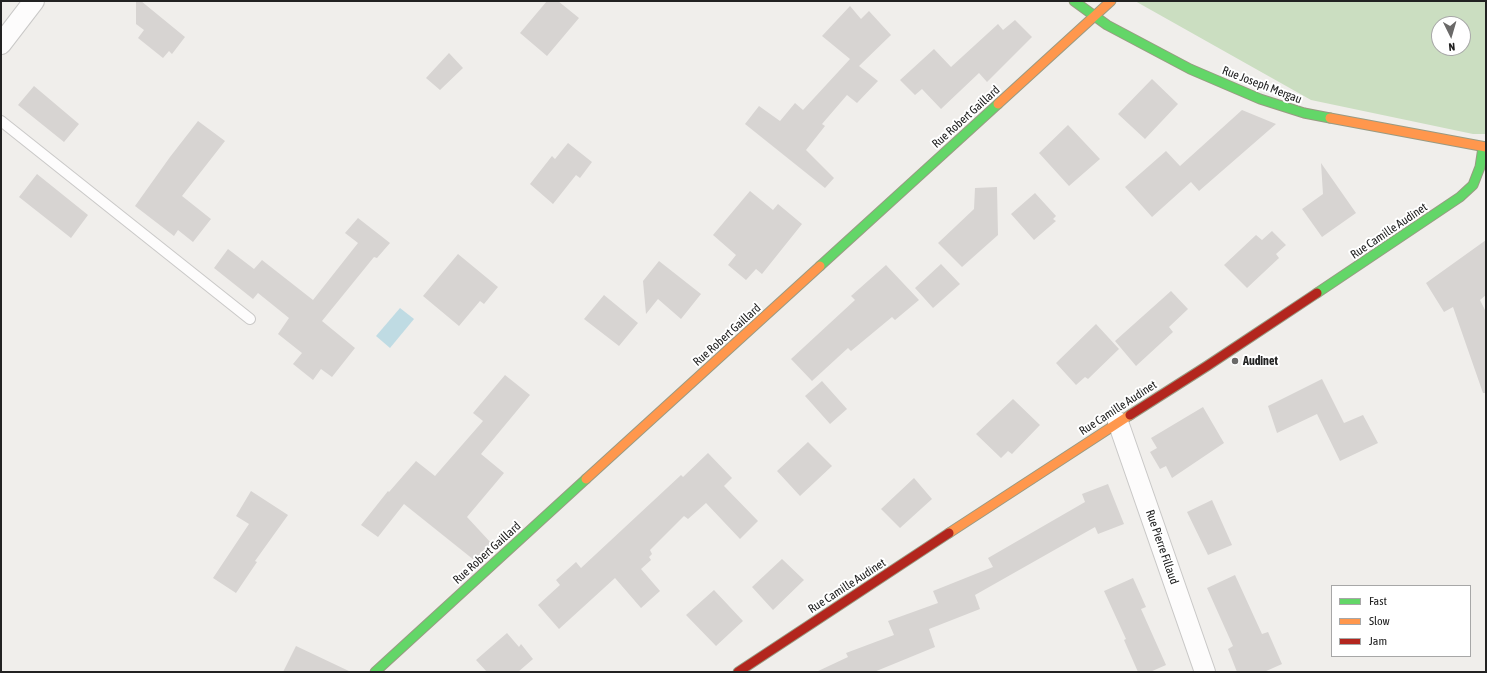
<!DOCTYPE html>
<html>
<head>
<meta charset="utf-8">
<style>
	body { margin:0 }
	#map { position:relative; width:1487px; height:673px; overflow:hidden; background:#f0eeeb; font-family:"Asap Condensed",sans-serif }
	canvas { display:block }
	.frame { position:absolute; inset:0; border:2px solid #222; pointer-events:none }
	.legend { position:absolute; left:1331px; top:585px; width:140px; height:72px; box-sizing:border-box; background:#fff; border:1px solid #a7a7a7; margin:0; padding:5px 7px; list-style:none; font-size:12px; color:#222 }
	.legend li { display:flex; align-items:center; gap:8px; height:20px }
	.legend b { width:20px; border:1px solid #a7a7a7 }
	.north { position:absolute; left:1431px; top:16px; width:40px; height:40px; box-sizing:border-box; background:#fff; border:1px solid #a7a7a7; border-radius:50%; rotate:175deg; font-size:11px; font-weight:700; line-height:16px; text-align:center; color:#222 }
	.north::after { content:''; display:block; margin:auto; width:14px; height:18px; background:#6a6968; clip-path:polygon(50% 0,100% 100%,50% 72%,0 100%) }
</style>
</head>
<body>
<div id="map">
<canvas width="1487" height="673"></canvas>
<div class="frame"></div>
<ul class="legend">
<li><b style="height:5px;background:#63d668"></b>Fast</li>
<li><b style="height:5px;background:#ff974d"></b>Slow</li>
<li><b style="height:5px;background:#b3261e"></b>Jam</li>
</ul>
<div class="north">N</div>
</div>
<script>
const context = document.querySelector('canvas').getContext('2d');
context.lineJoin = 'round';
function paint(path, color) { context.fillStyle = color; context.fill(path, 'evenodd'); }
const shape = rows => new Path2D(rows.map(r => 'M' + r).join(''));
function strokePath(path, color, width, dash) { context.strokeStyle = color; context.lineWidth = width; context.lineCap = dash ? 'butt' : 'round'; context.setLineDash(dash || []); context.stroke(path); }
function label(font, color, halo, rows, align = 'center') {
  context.font = font + ' "Asap Condensed",sans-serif'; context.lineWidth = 4; context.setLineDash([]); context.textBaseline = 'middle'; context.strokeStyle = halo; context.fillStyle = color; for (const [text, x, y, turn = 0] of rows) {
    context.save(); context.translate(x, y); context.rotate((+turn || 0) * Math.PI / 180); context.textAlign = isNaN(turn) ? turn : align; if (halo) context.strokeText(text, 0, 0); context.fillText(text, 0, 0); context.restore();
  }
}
const forest = shape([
	[1135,1,1486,1,1486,134,1473,134,1311,100],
	[1439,24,1463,24,1463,48,1439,48]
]);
const water = shape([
	[400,308,414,319,390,348,376,336]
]);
const building = shape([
	[136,1,141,1,185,37,172,54,169,51,163,58,138,38,144,30,136,24],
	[547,1,558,1,579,18,547,56,520,33],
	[850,6,861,19,869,11,891,35,859,66,878,81,857,103,847,95,822,124,825,126,806,150,834,178,825,188,745,124,759,106,780,121,795,103,803,110,850,59,822,36],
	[1015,20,1032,37,987,82,979,73,941,109,922,89,915,95,900,80,934,49,951,67,998,24,1003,30],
	[449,53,463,68,440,90,426,78],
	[1152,79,1178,104,1145,139,1118,114],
	[34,86,79,124,64,142,18,105],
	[1242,110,1276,124,1199,191,1191,182,1152,217,1125,187,1166,151,1180,166],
	[198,121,225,141,182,196,211,219,193,242,178,230,174,236,135,206,170,157],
	[1068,125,1100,159,1069,186,1039,153],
	[568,143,592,162,580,178,576,175,553,204,530,184,552,156,555,159],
	[1321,163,1356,213,1322,237,1302,209,1323,194],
	[37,174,88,215,71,238,19,197],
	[997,187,998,235,962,267,938,243,974,209,975,188],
	[750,191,773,210,778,204,802,224,762,274,756,269,746,280,728,265,736,255,713,235],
	[1035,193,1056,216,1053,219,1056,221,1034,240,1011,214],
	[358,218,390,243,377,258,374,257,322,321,355,348,332,377,321,369,313,380,293,364,302,353,278,334,289,318,258,293,253,299,214,268,228,249,254,269,262,260,313,300,358,243,345,233],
	[1272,231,1286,245,1276,254,1279,258,1247,288,1224,265,1256,235,1262,240],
	[1486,240,1486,295,1480,300,1486,312,1486,393,1483,393,1453,307,1444,312,1426,283],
	[458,254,498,287,484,304,480,301,459,326,423,296],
	[659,261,701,294,681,319,658,299,646,314,643,281],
	[941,264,960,284,933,308,915,288],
	[886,265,919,300,895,320,892,317,851,351,848,348,812,381,791,359,855,300,851,296],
	[1171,291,1188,309,1169,327,1173,332,1136,366,1115,341],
	[604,295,638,323,619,346,584,319],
	[1096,324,1119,349,1088,379,1085,377,1076,385,1056,363],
	[505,375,530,395,481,454,504,473,467,517,492,544,474,560,404,504,378,537,361,525,388,491,389,492,416,461,435,476,483,421,473,413],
	[1322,379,1344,423,1363,415,1378,443,1340,461,1317,414,1277,433,1268,406],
	[822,381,847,409,830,424,805,396],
	[1013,399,1040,425,1012,454,1008,451,1001,458,976,434],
	[1203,407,1224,443,1172,478,1166,466,1160,469,1150,452,1157,448,1151,438],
	[808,442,832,466,800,496,777,471],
	[708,453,732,478,724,486,758,521,740,539,706,503,688,519,684,516,650,550,652,554,649,557,651,560,641,569,660,591,641,608,615,578,559,629,538,605,560,585,556,580,576,562,581,568,681,475,683,477],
	[914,478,932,499,900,528,881,509],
	[1108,484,1124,524,1098,534,1095,527,975,595,980,609,929,629,935,647,874,672,816,672,848,657,846,653,894,635,888,621,938,603,933,591,993,567,988,558,1085,502,1082,494],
	[251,491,288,515,255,561,257,562,236,593,213,578,249,524,236,516],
	[1212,500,1232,545,1208,555,1187,512],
	[782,559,804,580,773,610,752,587],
	[1235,575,1262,634,1268,632,1282,664,1264,672,1237,672,1228,649,1233,646,1207,588],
	[1133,578,1146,607,1141,609,1166,665,1150,672,1138,672,1124,640,1126,639,1104,591],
	[714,590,743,621,716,646,686,615],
	[507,633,519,647,521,644,533,659,518,672,487,672,476,660],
	[296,646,351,672,283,672]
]);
const lane = shape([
	[1,121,250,319]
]);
const street = shape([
	[1,44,34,1],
	[1118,422,1205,672]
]);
const fast = shape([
	[1074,1,1107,25,1190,69,1260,99,1304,113,1330,118],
	[820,266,998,104],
	[1317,293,1460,197,1473,185,1480,167,1483,147],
	[375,672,586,479]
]);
const slow = shape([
	[998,104,1111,1],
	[1330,118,1486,147],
	[586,479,820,266],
	[949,533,1130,415]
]);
const jam = shape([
	[1130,415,1207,366,1317,293],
	[738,672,949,533]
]);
const markers = [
	[1235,361,4,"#6a6968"]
];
const streetNames = [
	["Rue Joseph Mergau",1262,85,21],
	["Rue Robert Gaillard",966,117,-42],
	["Rue Camille Audinet",1389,231,-34],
	["Rue Robert Gaillard",727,335,-42],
	["Rue Camille Audinet",1118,408,-33],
	["Rue Pierre Fillaud",1162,547,71],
	["Rue Robert Gaillard",487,553,-42],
	["Rue Camille Audinet",847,586,-33]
];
const poiNames = [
	["Audinet",1243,361]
];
paint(forest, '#cbdec1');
paint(water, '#bfdbe3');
paint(building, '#d7d4d2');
strokePath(lane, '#c9c8c7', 12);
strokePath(street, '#c9c8c7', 22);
strokePath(fast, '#999a82', 11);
strokePath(slow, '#999a82', 11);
strokePath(jam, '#999a82', 11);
strokePath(lane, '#fdfcfc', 10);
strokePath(street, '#fdfcfc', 20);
strokePath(fast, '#63d668', 9);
strokePath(slow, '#ff974d', 9);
strokePath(jam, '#b3261e', 9);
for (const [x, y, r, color] of markers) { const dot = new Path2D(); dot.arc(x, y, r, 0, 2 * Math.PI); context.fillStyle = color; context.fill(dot); strokePath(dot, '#fff', 1.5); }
label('12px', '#222', '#fff', streetNames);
label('bold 12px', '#222', '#fff', poiNames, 'left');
</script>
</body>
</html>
